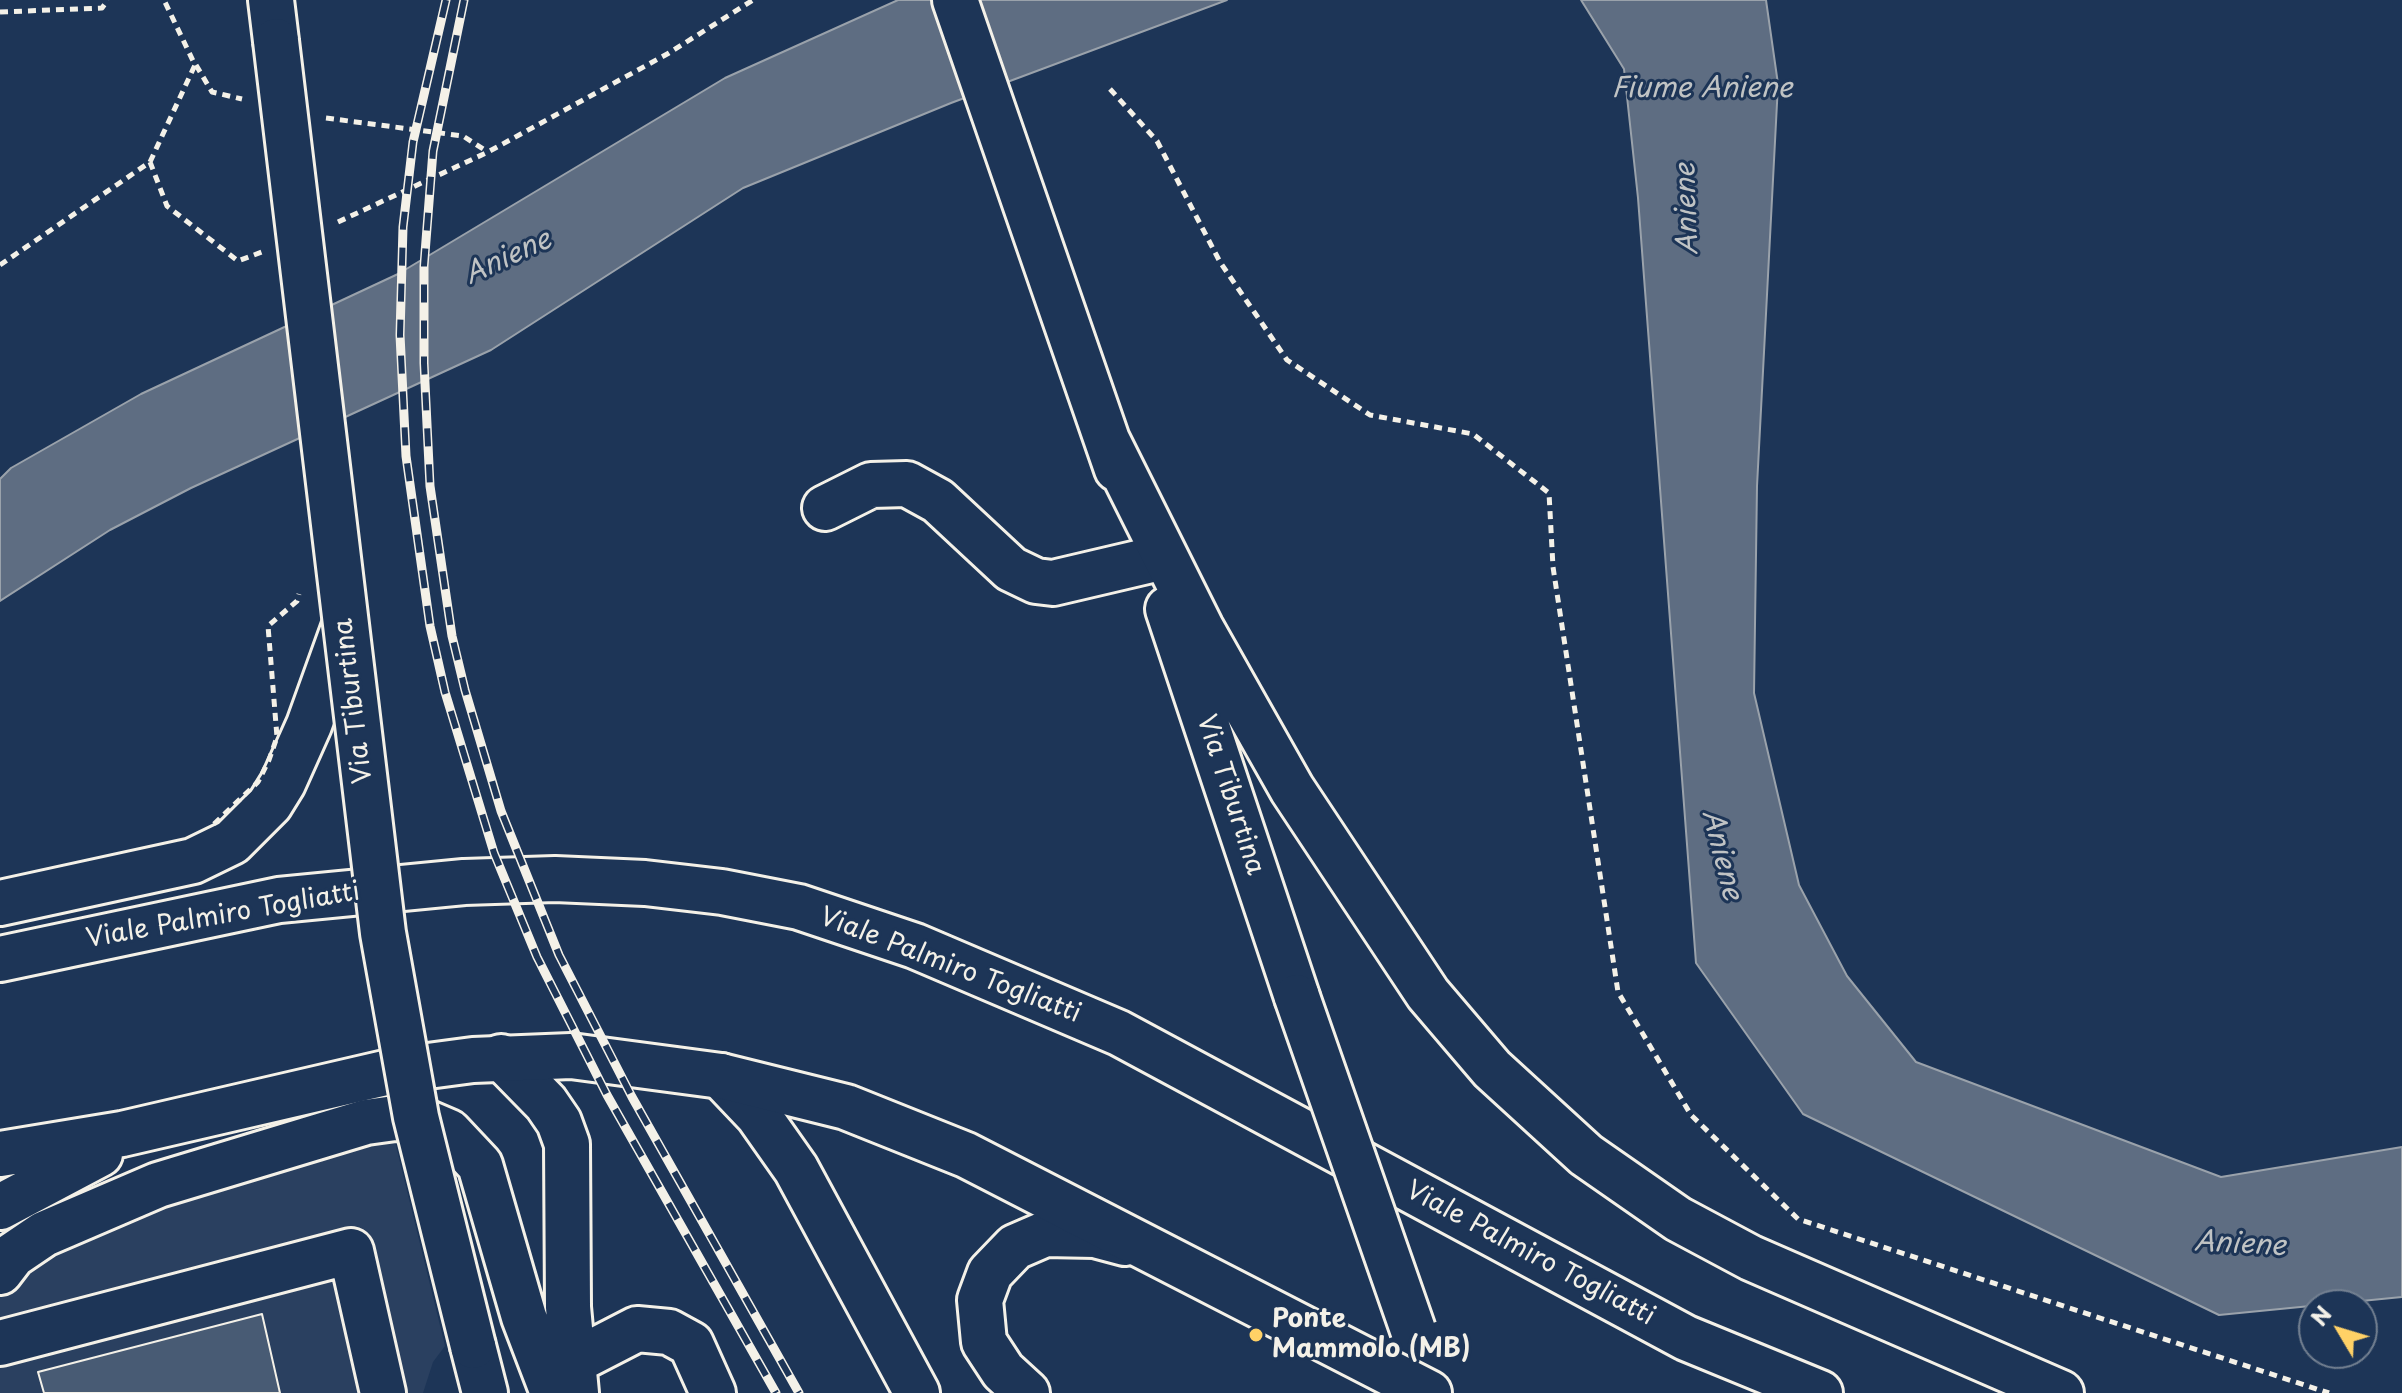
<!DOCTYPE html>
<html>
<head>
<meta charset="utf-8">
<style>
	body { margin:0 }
	#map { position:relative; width:2402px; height:1393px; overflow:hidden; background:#1d3557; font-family:"Playpen Sans",sans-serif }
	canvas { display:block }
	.north { position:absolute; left:2298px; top:1289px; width:80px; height:80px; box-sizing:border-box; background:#1d3557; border:2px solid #738091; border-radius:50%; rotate:308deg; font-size:22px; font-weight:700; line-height:32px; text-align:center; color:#f4f1e8 }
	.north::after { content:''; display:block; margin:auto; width:28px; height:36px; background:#ffd166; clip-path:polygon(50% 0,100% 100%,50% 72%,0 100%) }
</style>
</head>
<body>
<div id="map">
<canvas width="2402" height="1393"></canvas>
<div class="north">N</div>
</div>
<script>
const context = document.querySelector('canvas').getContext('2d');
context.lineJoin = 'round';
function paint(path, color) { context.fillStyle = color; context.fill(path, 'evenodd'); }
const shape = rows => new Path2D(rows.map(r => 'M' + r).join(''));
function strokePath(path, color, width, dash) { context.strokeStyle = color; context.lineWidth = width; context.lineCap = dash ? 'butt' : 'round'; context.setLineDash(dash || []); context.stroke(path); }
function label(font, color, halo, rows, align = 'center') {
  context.font = font + ' "Playpen Sans",sans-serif'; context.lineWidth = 6; context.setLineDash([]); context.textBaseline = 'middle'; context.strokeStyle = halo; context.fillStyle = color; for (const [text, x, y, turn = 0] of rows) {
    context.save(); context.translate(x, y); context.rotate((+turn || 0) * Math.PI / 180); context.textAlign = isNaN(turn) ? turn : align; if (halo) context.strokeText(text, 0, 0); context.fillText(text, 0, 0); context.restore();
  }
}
const built = shape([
	[385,1101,445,1346,433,1362,423,1393,0,1393,0,1237,56,1208]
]);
const water = shape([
	[898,0,1227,0,951,103,743,188,491,350,191,488,110,530,0,601,0,479,11,468,141,394,398,274,725,78,898,0],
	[1581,0,1766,0,1778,84,1757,486,1754,693,1799,885,1847,976,1916,1062,2221,1177,2402,1147,2402,1297,2219,1315,1803,1114,1696,963,1638,198,1624,69,1581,0]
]);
const building = shape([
	[262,1314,280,1393,44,1393,38,1372,262,1314]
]);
const path = shape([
	[0,12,102,8,108,0],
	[196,65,212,92,242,99],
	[1110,89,1157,141,1220,262,1287,360,1370,415,1473,434,1549,493,1553,567,1618,992,1691,1115,1798,1219,2329,1393],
	[326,118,463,136,488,152],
	[150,162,167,206,238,261,262,252],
	[338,222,488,152,669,53,753,0],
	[0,265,150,162,195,65,164,0]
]);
const minor = shape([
	[825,508,871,485,907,484,938,501,1011,569,1036,581,1053,583,1151,560],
	[0,903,193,861,232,842,270,804,283,783,309,725,345,625],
	[501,1057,546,1103,559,1122,567,1144,568,1307,576,1393],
	[721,1076,758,1115,796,1169,917,1393],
	[0,1272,13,1255,44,1234,158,1185,366,1122,395,1118,421,1120,449,1132,480,1165,524,1317,553,1393],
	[0,1343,351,1251,383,1393],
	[571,1363,637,1329,669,1332,691,1344,713,1393],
	[1027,1393,1003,1371,984,1342,980,1300,990,1273,1015,1247,1045,1234,1095,1235,1125,1243]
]);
const major = shape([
	[271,0,276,41],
	[955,0,1117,469],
	[1107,440,1201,628,1292,789,1428,994,1492,1069,1586,1155,1678,1219,1751,1258,2061,1393],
	[1168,609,1297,997],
	[0,959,279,900,464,882,555,879,645,883,722,892,799,907,915,946,1119,1033,1686,1338,1820,1393],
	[0,1154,122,1134,398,1070,473,1060,571,1056,721,1076,846,1107,966,1155,1429,1393],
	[0,1207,100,1154],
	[473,1346,485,1393]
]);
const rail = shape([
	[446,0,413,142,403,227,400,335,406,456,430,626,445,692,494,853,537,957,607,1095,776,1393],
	[464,0,433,151,424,266,424,363,430,486,452,636,465,690,501,811,559,955,632,1097,799,1393]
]);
const pathBridge = shape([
	[214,824,258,782,269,760,277,737,268,626,297,601,299,594]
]);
const majorBridge = shape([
	[276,41,383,933,416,1117,473,1346],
	[1297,997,1413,1330]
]);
const markers = [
	[1256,1335,8,"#ffd166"]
];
const streetNames = [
	["Via Tiburtina",354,701,-97],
	["Via Tiburtina",1230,795,72],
	["Viale Palmiro Togliatti",223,916,-10],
	["Viale Palmiro Togliatti",950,966,21],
	["Viale Palmiro Togliatti",1530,1254,28]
];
const poiNames = [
	["Ponte",1272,1320],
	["Mammolo (MB)",1272,1350]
];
const waterNames = [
	["Fiume Aniene",1702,89],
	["Aniene",1688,209,-92],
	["Aniene",508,258,-25],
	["Aniene",1721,855,76],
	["Aniene",2240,1245,3]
];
paint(built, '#2a4060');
paint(water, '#5e6d82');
strokePath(water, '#9aa2ab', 2);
paint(building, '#485b74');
strokePath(building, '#f4f1e8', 2);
strokePath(minor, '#f4f1e8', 50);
strokePath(major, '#f4f1e8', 50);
strokePath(path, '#f4f1e8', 5, [8, 6]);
strokePath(minor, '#1d3557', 44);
strokePath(major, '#1d3557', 44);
strokePath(rail, '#f4f1e8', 9);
strokePath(rail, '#1d3557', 6, [18]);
strokePath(majorBridge, '#f4f1e8', 50, []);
strokePath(pathBridge, '#f4f1e8', 5, [8, 6]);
strokePath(majorBridge, '#1d3557', 44);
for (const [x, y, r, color] of markers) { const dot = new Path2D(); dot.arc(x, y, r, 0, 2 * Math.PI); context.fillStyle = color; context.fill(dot); strokePath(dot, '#1d3557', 3); }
label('26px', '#f4f1e8', '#1d3557', streetNames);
label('bold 26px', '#f4f1e8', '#1d3557', poiNames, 'left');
label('italic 28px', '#c0c3c4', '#1d3557', waterNames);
</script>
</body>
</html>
